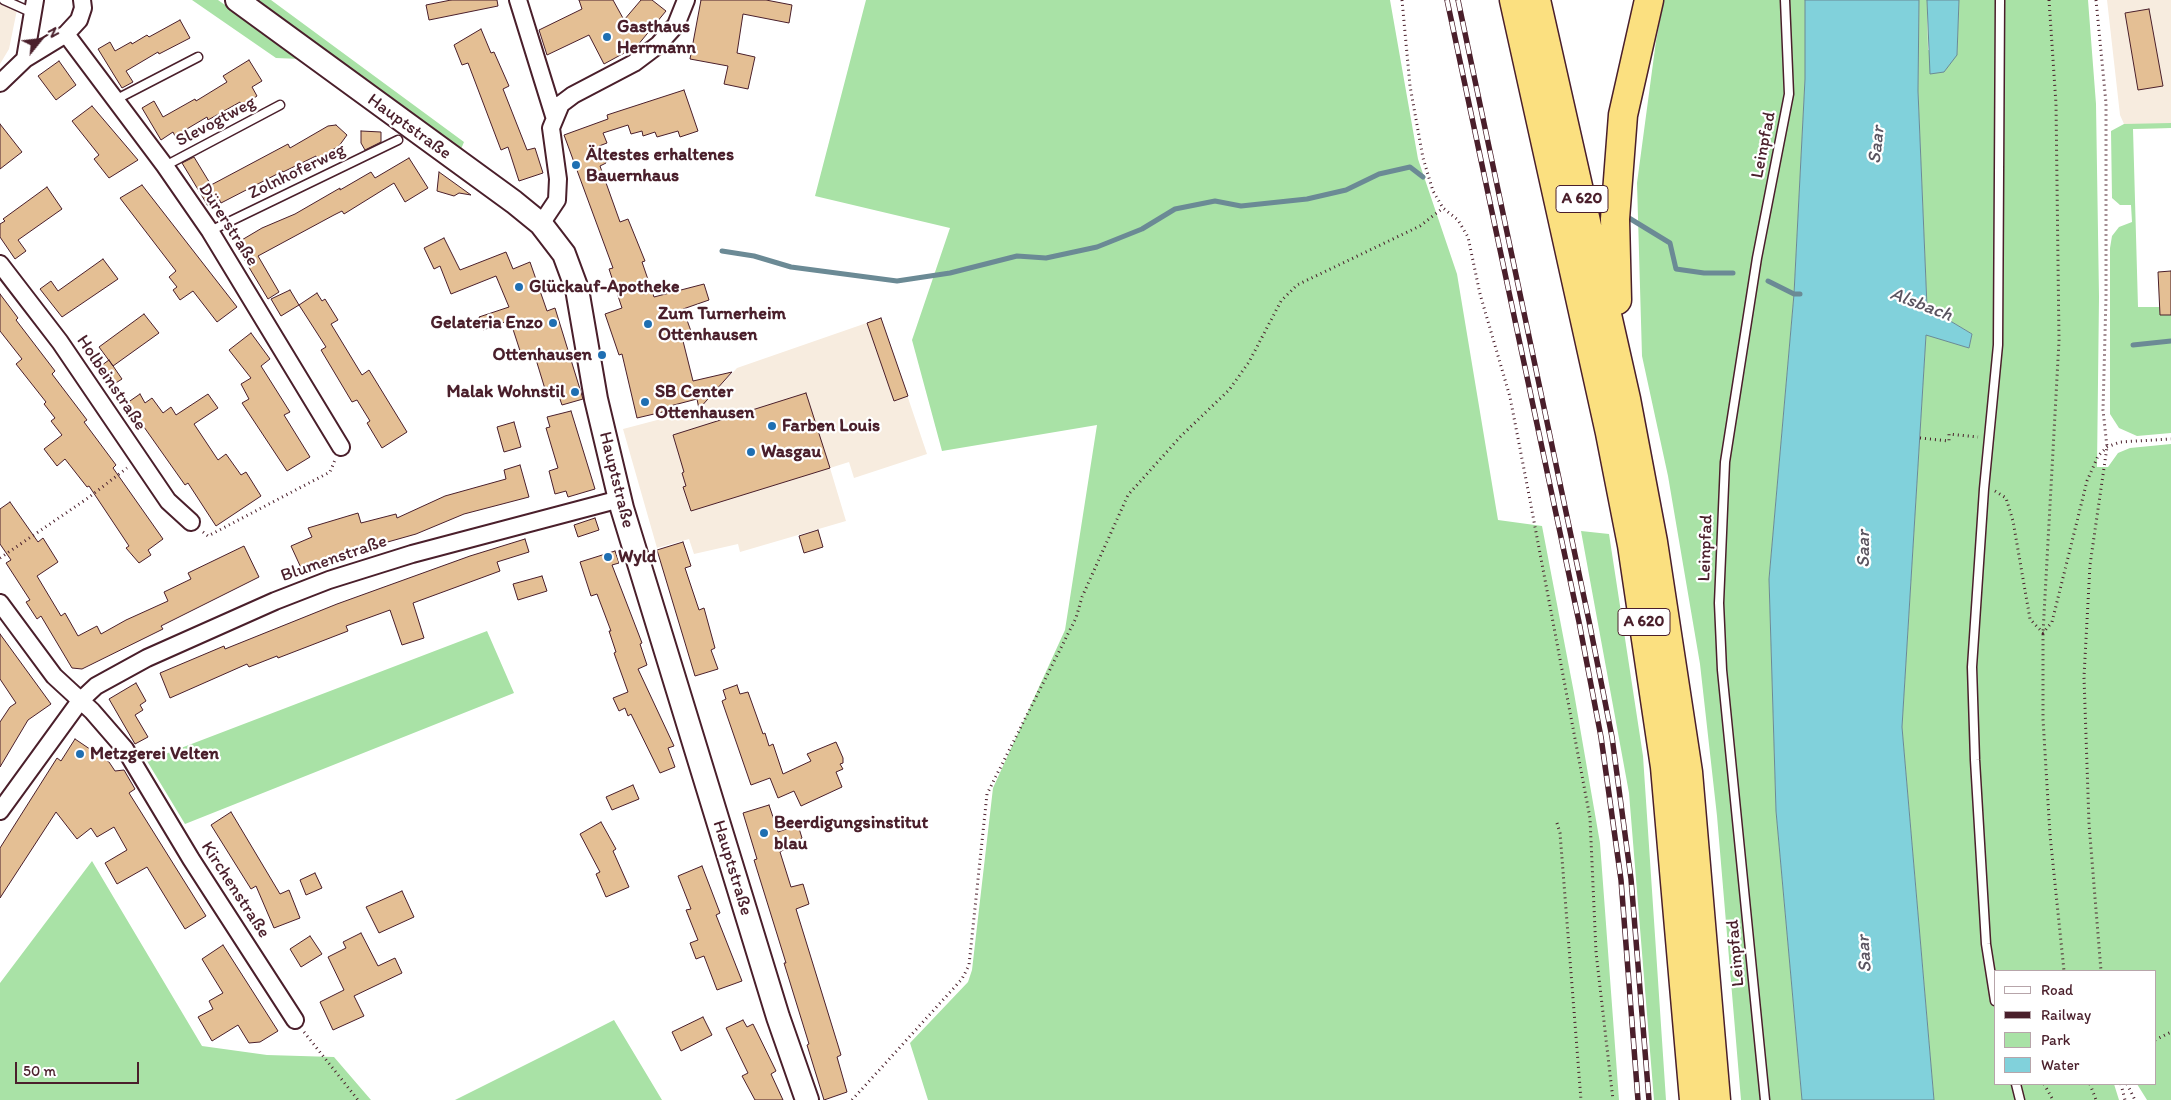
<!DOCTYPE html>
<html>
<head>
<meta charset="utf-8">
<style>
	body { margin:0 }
	#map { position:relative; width:2171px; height:1100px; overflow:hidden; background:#fff; font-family:Itim,sans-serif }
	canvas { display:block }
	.legend { position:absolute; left:1994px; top:970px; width:162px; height:115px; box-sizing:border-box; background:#fff; border:1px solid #b7a5aa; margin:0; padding:6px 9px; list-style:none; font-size:15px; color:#4a1f2b }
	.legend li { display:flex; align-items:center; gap:10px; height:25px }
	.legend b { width:25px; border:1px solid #b7a5aa }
	.north { position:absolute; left:15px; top:15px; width:50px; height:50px; -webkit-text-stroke:4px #fff; paint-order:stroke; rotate:61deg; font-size:14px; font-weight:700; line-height:20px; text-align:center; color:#4a1f2b }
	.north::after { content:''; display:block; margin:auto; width:18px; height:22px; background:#4a1f2b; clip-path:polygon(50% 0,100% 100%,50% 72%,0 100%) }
	.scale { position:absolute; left:15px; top:1062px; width:124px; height:22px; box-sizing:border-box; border:2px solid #4a1f2b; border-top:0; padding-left:6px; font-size:15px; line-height:18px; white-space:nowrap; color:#4a1f2b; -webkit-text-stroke:4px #fff; paint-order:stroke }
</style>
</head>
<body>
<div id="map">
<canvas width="2171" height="1100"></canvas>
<ul class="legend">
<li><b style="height:6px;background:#fff"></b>Road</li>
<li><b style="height:6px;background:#4a1f2b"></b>Railway</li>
<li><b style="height:14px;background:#a9e2a6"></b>Park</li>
<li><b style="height:14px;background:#81d1db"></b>Water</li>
</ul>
<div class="north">N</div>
<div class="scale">50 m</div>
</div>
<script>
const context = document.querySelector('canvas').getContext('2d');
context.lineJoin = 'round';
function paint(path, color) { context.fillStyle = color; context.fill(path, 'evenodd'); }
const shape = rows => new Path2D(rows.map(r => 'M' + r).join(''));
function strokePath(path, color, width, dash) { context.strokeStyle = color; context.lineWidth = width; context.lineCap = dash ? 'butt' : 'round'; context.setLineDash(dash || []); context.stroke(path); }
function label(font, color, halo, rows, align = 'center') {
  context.font = font + ' Itim,sans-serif'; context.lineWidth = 4.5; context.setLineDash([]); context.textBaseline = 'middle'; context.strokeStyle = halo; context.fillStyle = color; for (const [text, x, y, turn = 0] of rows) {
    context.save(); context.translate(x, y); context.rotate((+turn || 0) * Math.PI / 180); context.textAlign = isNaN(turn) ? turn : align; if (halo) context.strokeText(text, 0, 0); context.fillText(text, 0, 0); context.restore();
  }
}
const built = shape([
	[0,0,19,0,9,49,0,64],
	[2107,0,2171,0,2171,128,2133,129,2124,124,2120,115],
	[881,318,927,454,854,478,849,462,830,468,846,521,740,552,738,544,694,554,689,539,657,548,623,429,699,409,737,368]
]);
const green = shape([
	[192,0,218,0,301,59,276,58],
	[258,0,271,0,464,142,461,149],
	[866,0,1390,0,1418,159,1457,274,1498,520,1542,526,1574,693,1600,843,1619,1100,928,1100,910,1043,968,982,972,970,993,788,1065,630,1097,425,942,451,912,340,950,228,815,196],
	[1664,0,1805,0,1805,79,1794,294,1769,579,1776,811,1802,1100,1741,1100,1717,816,1700,664,1668,476,1642,356,1637,183,1656,41],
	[1919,0,1927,0,1928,50,1957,55,1959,0,2088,0,2096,104,2099,297,2097,467,2108,467,2118,453,2130,448,2171,444,2171,1100,2147,1100,2137,1084,2155,1084,2155,971,1995,971,1995,1084,2114,1084,2119,1100,1934,1100,1902,727,1926,334,1969,348,1972,334,1927,307,1918,91],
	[2171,123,2171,128,2133,129,2138,307,2171,307,2171,433,2137,436,2119,428,2110,414,2110,248,2112,236,2119,227,2132,222,2131,205,2120,205,2112,198,2111,131,2124,124],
	[1581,531,1609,534,1643,756,1666,1100,1654,1100,1629,793],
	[487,631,514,693,185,824,147,761],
	[92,861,202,1046,267,1055,334,1057,371,1100,0,1100,0,983],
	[614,1020,662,1100,455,1100,561,1047]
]);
const water = shape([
	[1805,0,1919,0,1918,91,1927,307,1972,334,1969,348,1926,335,1902,727,1934,1100,1802,1100,1776,811,1769,579,1794,294,1805,79,1805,0],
	[1927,0,1959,0,1957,55,1944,72,1930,74,1927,0]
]);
const stream = shape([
	[1629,218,1670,243,1676,269,1704,273,1733,273],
	[722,251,754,256,791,267,897,281,950,273,1017,256,1046,258,1097,247,1142,229,1175,209,1215,201,1241,206,1307,199,1346,190,1379,174,1410,167,1423,177],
	[1768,281,1794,294,1800,294],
	[2133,345,2171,341]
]);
const building = shape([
	[451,0,497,0,498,6,429,20,426,5,451,0],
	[579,0,613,0,624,20,641,0,652,0,666,11,637,46,604,64,589,35,547,55,539,30,582,9,579,0],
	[701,0,766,0,792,5,789,23,743,14,737,53,755,57,748,89,724,84,728,66,690,59,701,0],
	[2149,9,2163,86,2138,90,2125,13,2149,9],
	[180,20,190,38,159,54,158,52,126,71,133,82,122,88,98,49,110,42,115,51,131,42,132,44,147,35,149,37,180,20],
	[481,29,491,53,494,52,509,86,503,89,527,150,535,148,543,173,519,181,508,147,501,150,468,63,462,65,454,45,481,29],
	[249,60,262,81,252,87,257,96,242,106,240,102,208,120,207,117,175,136,173,132,161,140,142,108,154,101,163,117,195,99,196,101,227,82,223,76,249,60],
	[59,61,76,85,56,100,38,76,59,61],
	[684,90,698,131,680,137,678,131,657,137,655,132,643,136,642,131,631,134,628,125,603,133,607,143,599,146,606,163,600,166,620,222,628,219,645,261,642,262,654,297,704,284,709,300,683,309,692,334,682,337,693,381,732,372,699,409,697,399,670,406,671,410,637,418,622,354,619,355,605,314,622,308,609,269,613,268,564,135,608,119,607,115,684,90],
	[92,106,138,160,109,178,94,159,99,155,72,121,92,106],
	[0,124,22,152,0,169,0,124],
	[336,125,347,135,339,146,317,159,316,156,283,172,283,171,221,203,219,199,208,206,182,163,194,157,211,185,288,144,290,148,328,126,336,125],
	[361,131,381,132,381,142,365,150,361,143,361,131],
	[409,158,428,188,405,202,394,183,344,214,342,211,334,215,258,256,279,292,268,299,235,244,262,228,295,214,340,188,340,190,371,172,375,178,409,158],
	[439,172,446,177,471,195,459,193,454,196,437,191,439,172],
	[142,185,237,307,217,322,193,291,180,300,173,290,177,287,169,277,176,271,120,198,142,185],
	[47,187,62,209,18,240,26,251,15,259,0,237,0,224,5,221,3,219,47,187],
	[444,238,460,270,506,252,513,269,530,262,547,311,555,308,583,399,562,405,555,385,545,389,534,353,522,357,510,320,483,330,479,317,509,307,496,276,451,294,440,266,434,269,424,248,444,238],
	[103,259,118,279,62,317,40,289,51,281,58,291,103,259],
	[2171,271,2171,315,2160,315,2158,272,2171,271],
	[290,290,299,305,281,316,271,299,290,290],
	[317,293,322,301,325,299,338,320,331,324,362,375,369,370,407,432,382,448,367,423,370,421,357,400,352,402,321,350,326,347,299,305,317,293],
	[0,294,18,318,16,320,55,371,52,374,87,420,84,422,116,465,113,468,163,539,148,550,151,555,139,563,126,548,129,546,89,486,87,487,65,459,57,466,44,449,62,435,51,421,55,418,44,404,46,402,16,364,22,359,0,331,0,294],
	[144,314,159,333,113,366,99,347,144,314],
	[881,318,908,396,894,401,867,323,881,318],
	[251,333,270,359,261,366,290,412,284,415,310,457,287,471,242,403,249,399,241,384,251,378,229,350,251,333],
	[109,360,122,379,111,386,98,368,109,360],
	[806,393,830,468,691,511,683,487,686,486,682,473,684,472,673,435,806,393],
	[140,394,145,403,152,398,163,413,171,407,176,415,208,394,218,408,194,424,218,460,226,454,241,475,246,472,261,496,216,526,188,483,185,485,127,403,140,394],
	[571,411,595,489,568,497,566,491,555,494,549,471,558,468,546,428,550,427,547,417,571,411],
	[514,422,521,447,504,452,497,427,514,422],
	[520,465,529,497,464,514,416,534,377,545,302,570,291,546,312,537,308,528,358,513,361,523,396,514,397,518,445,496,506,479,504,470,520,465],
	[10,502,38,542,43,538,58,562,37,576,61,616,65,613,78,636,97,626,101,634,126,620,168,601,164,592,191,579,188,573,244,546,259,577,161,626,163,629,82,669,72,668,41,616,37,619,26,602,30,600,6,563,11,560,0,544,0,509,10,502],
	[595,518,599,530,578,537,574,525,595,518],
	[818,530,823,547,804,553,799,536,818,530],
	[525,539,529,552,497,562,500,571,413,603,424,638,402,645,390,610,346,626,348,631,278,658,277,656,249,667,247,664,170,698,160,673,224,646,225,649,337,604,470,556,525,539],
	[683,542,691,566,685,568,699,610,704,608,715,648,711,650,718,669,695,676,657,550,683,542],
	[615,551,619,563,612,565,642,643,640,644,647,665,638,669,674,746,668,748,675,767,660,773,631,714,628,716,625,708,619,711,613,698,628,692,614,653,616,652,609,631,611,631,597,594,591,596,580,562,615,551],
	[542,576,547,591,518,600,513,584,542,576],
	[0,634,51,704,28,720,0,767,0,722,10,707,16,703,0,679,0,634],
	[136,683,146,701,140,705,143,710,135,715,148,737,135,744,109,699,136,683],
	[737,685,740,694,748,692,763,734,765,733,769,746,773,744,783,774,811,761,807,754,836,742,843,758,843,763,840,764,843,769,836,772,842,787,801,806,794,791,778,798,770,778,751,785,722,701,726,699,723,690,737,685],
	[75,739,109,762,115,771,124,770,135,789,129,793,206,916,185,929,147,867,117,884,105,863,127,850,114,827,97,837,91,828,77,839,56,812,0,898,0,848,57,758,61,761,75,739],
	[633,785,639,799,612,810,606,797,633,785],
	[769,805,778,832,798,825,802,838,780,852,791,887,803,884,809,904,796,909,841,1055,837,1057,847,1092,824,1100,807,1045,809,1044,784,963,786,963,754,860,757,859,743,813,769,805],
	[231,812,280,894,289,890,300,918,274,928,256,886,251,889,211,825,231,812],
	[601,822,616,849,613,851,629,887,606,897,596,874,600,872,580,834,601,822],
	[702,866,720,913,716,915,742,981,717,990,704,956,696,959,690,943,698,940,686,910,691,909,678,876,702,866],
	[315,873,322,888,306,895,300,880,315,873],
	[402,891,414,917,379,933,366,907,402,891],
	[361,933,378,966,395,958,402,973,354,996,364,1016,333,1030,320,1002,344,990,328,957,346,948,343,942,361,933],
	[310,936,322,954,301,967,290,949,310,936],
	[223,945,278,1031,260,1042,249,1043,238,1025,212,1041,198,1017,213,1009,209,1001,223,993,202,959,223,945],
	[703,1017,712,1035,681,1051,672,1032,703,1017],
	[743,1020,747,1027,753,1024,776,1071,771,1074,783,1100,755,1100,742,1076,748,1073,726,1028,743,1020]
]);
const path = shape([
	[1402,0,1410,86,1423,158,1433,191,1443,208,1458,220,1468,237,1480,294,1510,397,1529,495,1590,818,1596,952,1613,1100],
	[2049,0,2056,104,2059,341,2043,633,2043,719,2050,835,2064,971],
	[2096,0,2106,103,2106,297,2103,410,2107,447,2090,565,2084,677,2089,824,2101,971],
	[1920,438,1949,441,1949,434,1978,437],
	[1995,491,2006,498,2013,521,2030,619,2043,633,2052,622,2087,481,2098,456,2107,447,2120,442,2171,439],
	[203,532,208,536,330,472,335,460],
	[0,558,88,498,127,468],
	[1557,823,1560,833,1581,1100],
	[304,1032,358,1100],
	[2155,1040,2171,1032],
	[2044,1084,2053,1100],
	[2090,1084,2096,1100],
	[2121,1084,2125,1100],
	[2127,1084,2135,1100],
	[852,1100,962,979,969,965,987,794,1076,618,1082,597,1128,495,1181,436,1229,390,1249,362,1281,301,1297,285,1420,226,1443,208]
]);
const lane = shape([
	[4,0,33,13],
	[115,100,198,57],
	[165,166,280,105],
	[210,231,398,140],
	[1995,1001,1986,944,1975,760,1972,667,1984,489,1998,345,2000,0],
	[2016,1084,2020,1100],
	[1765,1100,1722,670,1719,603,1725,462,1757,258,1789,94,1785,0]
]);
const street = shape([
	[35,0,25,59,66,34,79,20,83,8,82,0],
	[518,0,554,116],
	[66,34,165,166,210,231,341,447],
	[0,83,25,59],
	[541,224,557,200,558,179,551,128,561,104,573,95,634,63,658,45,676,25,686,0],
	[0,264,60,342,168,501,191,522],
	[0,603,54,676,92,711,125,749,191,859,295,1020],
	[0,811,80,701,96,686,147,658,275,601,329,580,412,554,620,499]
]);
const secondary = shape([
	[237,0,514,202,541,224,564,254,577,289,596,399,622,508,778,1017,807,1100]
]);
const highway = shape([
	[1514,0,1610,433,1632,545,1665,767,1694,1100],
	[1536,0,1626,399,1653,542,1688,772,1716,1100],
	[1617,300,1615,219,1623,115,1649,0]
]);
const rail = shape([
	[1447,0,1579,622,1601,737,1621,880,1638,1100],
	[1458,0,1589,621,1612,737,1631,879,1649,1100]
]);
const markers = [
	[607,37,5,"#1f6fb2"],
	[576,165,5,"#1f6fb2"],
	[519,287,5,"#1f6fb2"],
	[553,323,5,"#1f6fb2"],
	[648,324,5,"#1f6fb2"],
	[602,355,5,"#1f6fb2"],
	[575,392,5,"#1f6fb2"],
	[645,402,5,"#1f6fb2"],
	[772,426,5,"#1f6fb2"],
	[751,452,5,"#1f6fb2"],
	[608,557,5,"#1f6fb2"],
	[80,754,5,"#1f6fb2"],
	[764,833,5,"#1f6fb2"]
];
const shields = [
	[1582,199,52],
	[1644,622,52]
];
const shieldNames = [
	["A 620",1582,199],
	["A 620",1644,622]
];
const poiNames = [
	["Gasthaus",617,27],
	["Herrmann",617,48],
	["Ältestes erhaltenes",586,155],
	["Bauernhaus",586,176],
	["Glückauf-Apotheke",529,287],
	["Zum Turnerheim",658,314],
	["Ottenhausen",658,335],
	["Gelateria Enzo",543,323,"right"],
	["Ottenhausen",592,355,"right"],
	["Malak Wohnstil",565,392,"right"],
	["SB Center",655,392],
	["Ottenhausen",655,413],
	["Farben Louis",782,426],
	["Wasgau",761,452],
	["Wyld",618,557],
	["Metzgerei Velten",90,754],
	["Beerdigungsinstitut",774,823],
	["blau",774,844]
];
const streetNames = [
	["Slevogtweg",216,122,-28],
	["Hauptstraße",409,127,36],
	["Leinpfad",1764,145,-79],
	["Zolnhoferweg",297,172,-26],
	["Dürerstraße",228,225,57],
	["Holbeinstraße",111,383,56],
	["Hauptstraße",616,480,76],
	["Leinpfad",1706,548,-88],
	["Blumenstraße",334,559,-19],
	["Hauptstraße",732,868,73],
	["Kirchenstraße",235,890,57],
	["Leinpfad",1736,953,-95]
];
const waterNames = [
	["Saar",1877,145,-84],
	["Alsbach",1921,305,21],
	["Saar",1864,549,-90],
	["Saar",1865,954,-94]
];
paint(built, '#f7ecdf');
paint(green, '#a9e2a6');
paint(water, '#81d1db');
strokePath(water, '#6b8a95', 1);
strokePath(stream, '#6b8a95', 5);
paint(building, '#e4bf94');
strokePath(building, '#4a1f2b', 1);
strokePath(lane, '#4a1f2b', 11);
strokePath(street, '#4a1f2b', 20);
strokePath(secondary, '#4a1f2b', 26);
strokePath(highway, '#4a1f2b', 31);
strokePath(path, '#4a1f2b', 3, [1, 4]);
strokePath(lane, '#fff', 8);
strokePath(street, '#fff', 16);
strokePath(secondary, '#fff', 22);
strokePath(highway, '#fbe080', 28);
strokePath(rail, '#4a1f2b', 5.5);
strokePath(rail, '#fff', 4, [11]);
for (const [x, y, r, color] of markers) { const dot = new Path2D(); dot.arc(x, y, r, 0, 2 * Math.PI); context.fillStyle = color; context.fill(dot); strokePath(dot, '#fff', 2); }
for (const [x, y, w] of shields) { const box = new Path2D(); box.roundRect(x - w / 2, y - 13.5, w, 27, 4); context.fillStyle = '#fff'; context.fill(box); strokePath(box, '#4a1f2b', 1); }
label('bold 16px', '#4a1f2b', null, shieldNames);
label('bold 18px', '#4a1f2b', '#fff', poiNames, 'left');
label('18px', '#4a1f2b', '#fff', streetNames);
label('italic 19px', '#5a5460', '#fff', waterNames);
</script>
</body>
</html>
